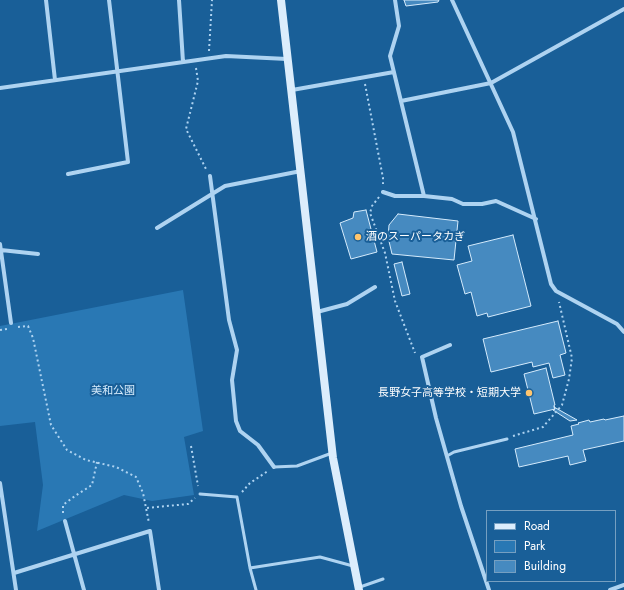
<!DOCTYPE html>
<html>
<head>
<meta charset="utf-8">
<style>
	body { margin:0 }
	#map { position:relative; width:624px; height:590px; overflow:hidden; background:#195f98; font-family:Jost,sans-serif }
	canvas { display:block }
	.legend { position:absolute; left:486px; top:510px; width:130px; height:72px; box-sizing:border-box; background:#195f98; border:1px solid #759fc1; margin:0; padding:5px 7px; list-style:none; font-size:12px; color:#fff }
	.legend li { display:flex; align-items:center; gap:8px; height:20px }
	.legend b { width:20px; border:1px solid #759fc1 }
</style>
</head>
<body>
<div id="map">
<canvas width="624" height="590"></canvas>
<ul class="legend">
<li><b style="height:5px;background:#dcedfc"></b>Road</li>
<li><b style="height:11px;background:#2978b4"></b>Park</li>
<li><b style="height:11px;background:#468ac0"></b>Building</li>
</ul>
</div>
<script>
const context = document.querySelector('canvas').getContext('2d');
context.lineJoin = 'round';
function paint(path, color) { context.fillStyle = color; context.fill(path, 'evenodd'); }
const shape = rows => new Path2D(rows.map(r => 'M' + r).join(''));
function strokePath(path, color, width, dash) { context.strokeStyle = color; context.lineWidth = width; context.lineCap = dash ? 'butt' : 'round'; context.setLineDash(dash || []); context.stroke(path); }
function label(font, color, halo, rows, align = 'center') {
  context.font = font + ' Jost,"Noto Sans JP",sans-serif'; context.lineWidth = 4; context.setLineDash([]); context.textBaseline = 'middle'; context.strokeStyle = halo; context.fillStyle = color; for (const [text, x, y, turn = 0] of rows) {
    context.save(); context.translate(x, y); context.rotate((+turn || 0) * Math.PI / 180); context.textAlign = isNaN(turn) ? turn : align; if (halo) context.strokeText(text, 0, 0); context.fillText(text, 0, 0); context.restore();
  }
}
const green = shape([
	[183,290,203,431,184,437,194,495,152,501,124,495,37,531,43,485,35,422,0,426,0,326]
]);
const building = shape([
	[404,0,439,0,438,2,406,6,404,0],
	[366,210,377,252,351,259,340,223,353,218,354,212,366,210],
	[398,214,458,221,454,260,392,254,388,237,389,225,398,214],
	[513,235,531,306,488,317,487,313,477,316,471,292,465,294,457,265,472,261,468,246,513,235],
	[402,262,410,294,402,296,394,264,402,262],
	[558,321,566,353,560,355,565,375,553,378,549,363,533,367,532,362,491,372,483,339,558,321],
	[546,368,555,405,554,405,555,409,534,414,524,374,546,368],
	[554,407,577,420,570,421,553,410,555,409,554,407],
	[624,416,624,441,583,450,586,461,570,465,568,456,519,467,515,449,573,435,571,426,579,424,578,423,589,420,590,422,604,419,605,420,624,416]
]);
const path = shape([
	[209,51,212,0],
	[196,68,198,81,186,129,206,169],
	[365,84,383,178,383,184],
	[379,197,372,206,370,213,385,253,395,301,415,353],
	[18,327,28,326,33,338,51,425,67,450,86,460,116,467,136,477,143,493,149,523],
	[0,330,7,329],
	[513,436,543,427,562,405,569,379,572,358,559,302],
	[191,446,198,486],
	[242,492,250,483,268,471],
	[147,508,188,504,195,498],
	[63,513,63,505,75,496,92,485,97,462]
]);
const lane = shape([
	[447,456,454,452,507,439],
	[274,467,297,466,332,453],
	[200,494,237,497,250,568],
	[360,587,383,579],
	[256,590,250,568,320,557,353,566]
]);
const street = shape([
	[46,0,55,80],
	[179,0,183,62],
	[395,0,399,26,390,56,424,196],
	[452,0,513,132,551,284,556,291,617,324,624,332],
	[0,88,226,56,287,59],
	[292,90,394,72],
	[401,101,491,83,624,9],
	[68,174,128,162,109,0],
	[210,176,229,320,237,350,232,380,236,421,240,431,258,445,274,467],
	[383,192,395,196,424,196,452,199,463,204,482,204,496,201,536,219],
	[157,228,225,186,301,171],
	[0,244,11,323],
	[1,250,38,254],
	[317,312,347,304,375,287],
	[450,345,422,357,436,418,461,506,489,590],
	[0,483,16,590],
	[65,521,84,590],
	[14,573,150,531,159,590],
	[610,590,624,585]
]);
const secondary = shape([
	[281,0,333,458,359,590]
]);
const markers = [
	[358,237,4,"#ffc56e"],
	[529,393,4,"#ffc56e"]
];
const poiNames = [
	["酒のスーパータカぎ",366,237],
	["長野女子高等学校・短期大学",521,393,"right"]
];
const parkNames = [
	["美和公園",113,391]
];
paint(green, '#2978b4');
paint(building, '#468ac0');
strokePath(building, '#d5ebfc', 1);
strokePath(path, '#aed3f1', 2, [2, 3]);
strokePath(lane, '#aed3f1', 3);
strokePath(street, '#aed3f1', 4);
strokePath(secondary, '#dcedfc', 8);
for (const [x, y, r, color] of markers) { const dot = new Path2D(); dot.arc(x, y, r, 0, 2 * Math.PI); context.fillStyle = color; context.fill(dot); strokePath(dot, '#195f98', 1.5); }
label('11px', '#fff', '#195f98', poiNames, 'left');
label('11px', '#d5ebfc', '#195f98', parkNames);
</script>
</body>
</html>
